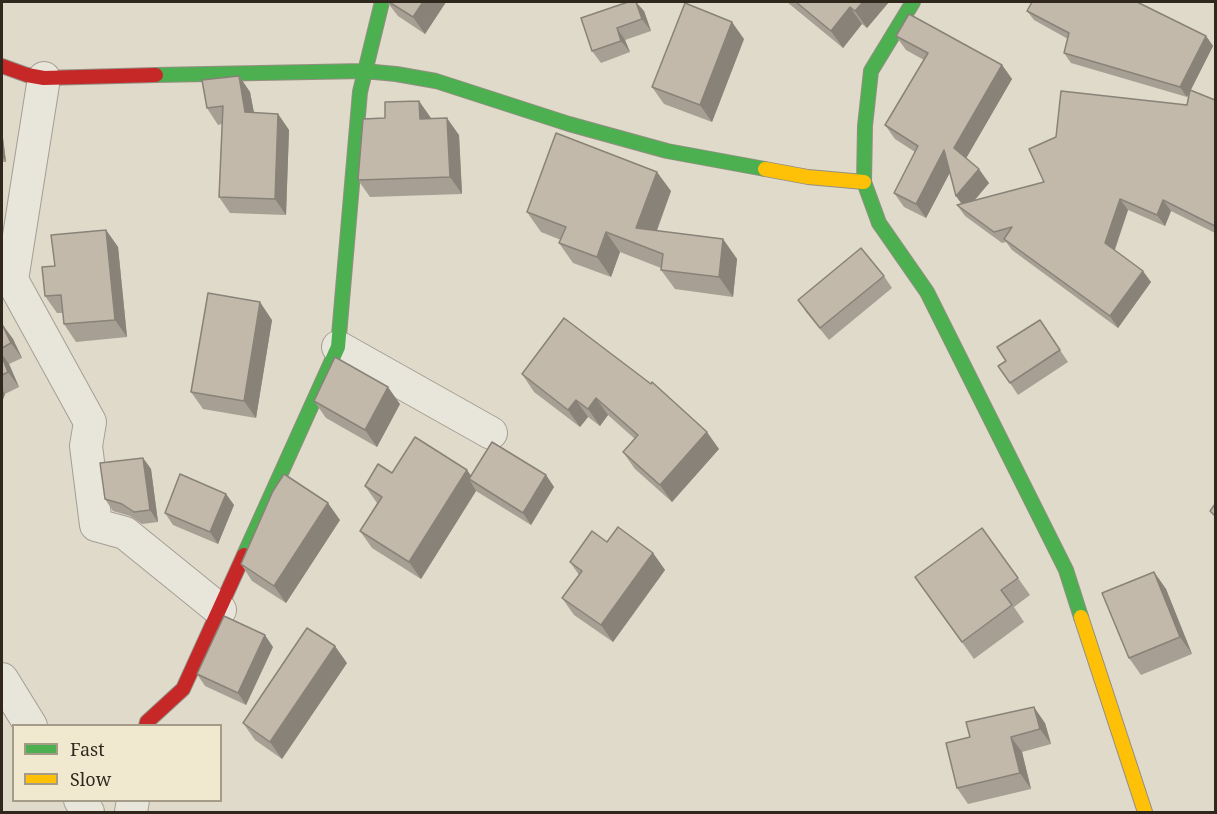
<!DOCTYPE html>
<html>
<head>
<meta charset="utf-8">
<style>
	body { margin:0 }
	#map { position:relative; width:1217px; height:814px; overflow:hidden; background:#dfdaca; font-family:"Noto Serif",serif }
	canvas { display:block }
	.frame { position:absolute; inset:0; border:3px solid #31281d; pointer-events:none }
	.legend { position:absolute; left:12px; top:724px; width:210px; height:78px; box-sizing:border-box; background:#f0e9d0; border:2px solid #a49c88; margin:0; padding:8px 10px; list-style:none; font-size:18px; color:#31281d }
	.legend li { display:flex; align-items:center; gap:12px; height:30px }
	.legend b { width:30px; border:2px solid #a49c88 }
</style>
</head>
<body>
<div id="map">
<canvas width="1217" height="814"></canvas>
<div class="frame"></div>
<ul class="legend">
<li><b style="height:8px;background:#4caf50"></b>Fast</li>
<li><b style="height:8px;background:#ffc107"></b>Slow</li>
</ul>
</div>
<script>
const context = document.querySelector('canvas').getContext('2d');
context.lineJoin = 'round';
const shape = rows => new Path2D(rows.map(r => 'M' + r).join(''));
function strokePath(path, color, width, dash) { context.strokeStyle = color; context.lineWidth = width; context.lineCap = dash ? 'butt' : 'round'; context.setLineDash(dash || []); context.stroke(path); }
function paint(path, color) { context.fillStyle = color; context.fill(path, 'evenodd'); }
const street = shape([
	[44,78,12,280,90,422,86,446,96,525,125,533,220,610],
	[338,347,491,433],
	[2,679,31,726],
	[80,800,88,812],
	[131,812,133,800]
]);
const fast = shape([
	[913,2,871,71,865,126,864,182,879,223,927,292,1066,570,1081,617],
	[156,75,364,71,396,74,436,81,569,124,667,151,765,169],
	[244,555,338,347,360,92,382,2]
]);
const slow = shape([
	[765,169,808,177,864,182],
	[1081,617,1145,812]
]);
const jam = shape([
	[2,66,27,75,44,78,156,75],
	[146,726,147,722,183,689,244,555]
]);
const wall = shape([
	[387,2,446,2,425,34,398,16],
	[787,2,889,2,867,28,862,24,843,48],
	[644,11,651,31,625,40,630,52,601,63,592,51,581,18],
	[1027,11,1206,36,1213,46,1191,90,1215,100,1215,233,1171,211,1165,226,1128,210,1115,250,1151,282,1118,328,1012,250,1006,242,1002,243,965,216,957,205,962,204,956,196,950,172,926,218,904,207,894,193,915,152,895,139,885,125,924,60,906,50,896,36,1002,65,1012,79,966,158,989,183,975,200,1044,182,1187,105,1189,94,1187,97,1071,63,1064,53,1068,39,1034,20],
	[744,39,712,122,664,104,652,87],
	[239,76,250,92,254,113,278,114,289,130,286,215,230,213,219,197,222,124,218,125,207,108],
	[419,101,431,119,459,135,462,194,370,197,358,180,385,118],
	[2,130,6,162,2,162],
	[671,191,657,231,723,239,737,259,733,297,675,289,661,270,661,268,620,252,611,277,573,263,559,243,561,240,541,232,527,212],
	[106,230,118,247,127,337,76,342,64,324,63,313,57,313,45,296,55,266],
	[884,276,892,288,829,340,806,312,798,300],
	[564,318,719,449,672,502,635,469,623,452,635,439,608,415,600,426,588,417,580,427,534,392,522,374],
	[272,320,256,418,203,409,191,392],
	[1040,320,1068,362,1018,395,1010,383,1006,361],
	[2,324,13,339,22,358,9,364,19,387,5,394,2,402],
	[314,401,400,404,377,447,326,418],
	[143,458,151,469,158,522,142,524,130,516,113,511,105,499],
	[392,473,471,476,546,475,554,487,531,525,476,491,421,579,372,548,360,531,377,503,365,486],
	[226,494,234,505,218,544,173,525,165,513],
	[340,520,286,603,252,581,241,564],
	[607,542,653,553,665,570,613,642,574,615,562,598,579,575,570,562],
	[1154,572,1166,589,1192,654,1141,675,1129,658],
	[915,577,1018,578,1030,595,1014,607,1024,622,974,659],
	[273,647,246,705,205,686,197,674],
	[347,663,282,759,255,740,243,723],
	[1045,723,1051,744,1022,752,1031,789,968,804,957,788,946,743]
]);
const shadedWall = shape([
	[423,2,446,2,425,34,413,17],
	[636,2,644,11,651,31,642,19],
	[863,2,889,2,867,28,855,11],
	[850,7,862,24,843,48,831,31],
	[732,22,744,39,712,122,700,105],
	[617,28,625,40,630,52,621,41],
	[1206,36,1213,46,1187,97,1180,87],
	[1002,65,1012,79,964,162,954,148],
	[239,76,250,92,257,129,245,112],
	[419,101,431,118,432,136,420,119],
	[278,114,289,130,286,215,275,199],
	[447,118,459,135,462,194,450,177],
	[2,130,6,162,2,156],
	[944,150,954,165,926,218,916,204],
	[979,169,989,183,966,210,956,196],
	[657,172,671,191,650,248,636,228],
	[1120,199,1128,210,1113,254,1105,243],
	[1163,200,1171,211,1165,226,1157,215],
	[106,230,118,247,127,337,115,320],
	[606,232,620,252,611,277,597,257],
	[723,239,737,259,733,297,719,277],
	[1143,271,1151,282,1118,328,1110,316],
	[260,302,272,320,256,418,244,401],
	[2,324,13,339,22,358,11,343],
	[2,354,9,364,19,387,8,372,2,357],
	[388,387,400,404,377,447,365,430],
	[2,389,5,394,2,402],
	[596,398,608,415,600,426,588,409],
	[576,400,588,417,580,427,568,410],
	[707,432,719,449,672,502,660,485],
	[143,458,151,469,158,522,150,510],
	[467,470,478,485,469,479,476,491,421,579,409,562],
	[546,475,554,487,531,525,523,513],
	[226,494,234,505,218,544,210,532],
	[328,503,340,520,286,603,274,586],
	[653,553,665,570,613,642,601,625],
	[1154,572,1166,589,1192,654,1180,637],
	[265,635,273,647,246,705,238,693],
	[335,646,347,663,282,759,270,742],
	[1034,707,1045,723,1051,744,1040,729],
	[1011,737,1022,752,1031,789,1020,773]
]);
const building = shape([
	[389,2,423,2,413,17,389,2],
	[628,2,636,2,642,19,617,28,621,41,592,51,581,18,628,2],
	[796,2,863,2,855,11,850,7,831,31,796,2],
	[1032,2,1137,2,1206,36,1180,87,1064,53,1069,33,1027,11,1032,2],
	[685,3,732,22,700,105,652,87,685,3],
	[909,14,1002,65,954,148,979,169,956,196,944,150,916,204,894,193,918,146,885,125,928,53,896,36,909,14],
	[239,76,245,112,278,114,275,199,219,197,223,106,207,108,202,80,239,76],
	[1190,90,1215,100,1215,226,1163,200,1157,215,1120,199,1105,243,1143,271,1110,316,1004,239,1012,227,994,232,957,205,1044,182,1029,149,1056,137,1061,91,1187,105,1190,90],
	[419,101,420,119,447,118,450,177,358,180,363,119,385,118,385,102,419,101],
	[556,133,657,172,636,228,723,239,719,277,661,270,663,254,606,232,597,257,559,243,566,227,527,212,556,133],
	[106,230,115,320,64,324,61,295,45,296,42,267,55,266,51,235,106,230],
	[861,248,884,276,820,328,798,300,861,248],
	[208,293,260,302,244,401,191,392,208,293],
	[564,318,651,384,652,382,707,432,660,485,623,452,638,435,596,398,588,409,576,400,568,410,522,374,564,318],
	[1040,320,1060,350,1010,383,998,366,1006,361,997,347,1040,320],
	[2,324,11,343,2,348,2,324],
	[2,357,8,372,2,375,2,357],
	[335,357,388,387,365,430,314,401,335,357],
	[415,437,467,470,409,562,360,531,382,497,365,486,378,464,392,473,415,437],
	[492,442,546,475,523,513,469,479,492,442],
	[143,458,150,510,134,512,122,504,105,499,100,463,143,458],
	[180,474,226,494,210,532,165,513,180,474],
	[284,474,328,503,274,586,241,564,273,491,284,474],
	[1215,504,1215,516,1210,511,1215,504],
	[618,527,653,553,601,625,562,598,582,571,570,562,592,531,607,542,618,527],
	[982,528,1018,578,1001,590,1012,605,962,642,915,577,982,528],
	[1154,572,1180,637,1129,658,1102,593,1154,572],
	[224,616,265,635,238,693,197,674,224,616],
	[307,628,335,646,270,742,243,723,307,628],
	[1034,707,1040,729,1011,737,1020,773,957,788,946,743,970,737,966,722,1034,707]
]);
strokePath(street, '#a49f94', 34);
strokePath(fast, '#948e83', 16);
strokePath(slow, '#948e83', 16);
strokePath(jam, '#948e83', 16);
strokePath(street, '#e8e5db', 32);
strokePath(fast, '#4caf50', 14);
strokePath(slow, '#ffc107', 14);
strokePath(jam, '#c62828', 14);
paint(wall, '#a79f93');
paint(shadedWall, '#888278');
paint(building, '#c2b9ab');
strokePath(building, '#888278', 1.5);
</script>
</body>
</html>
